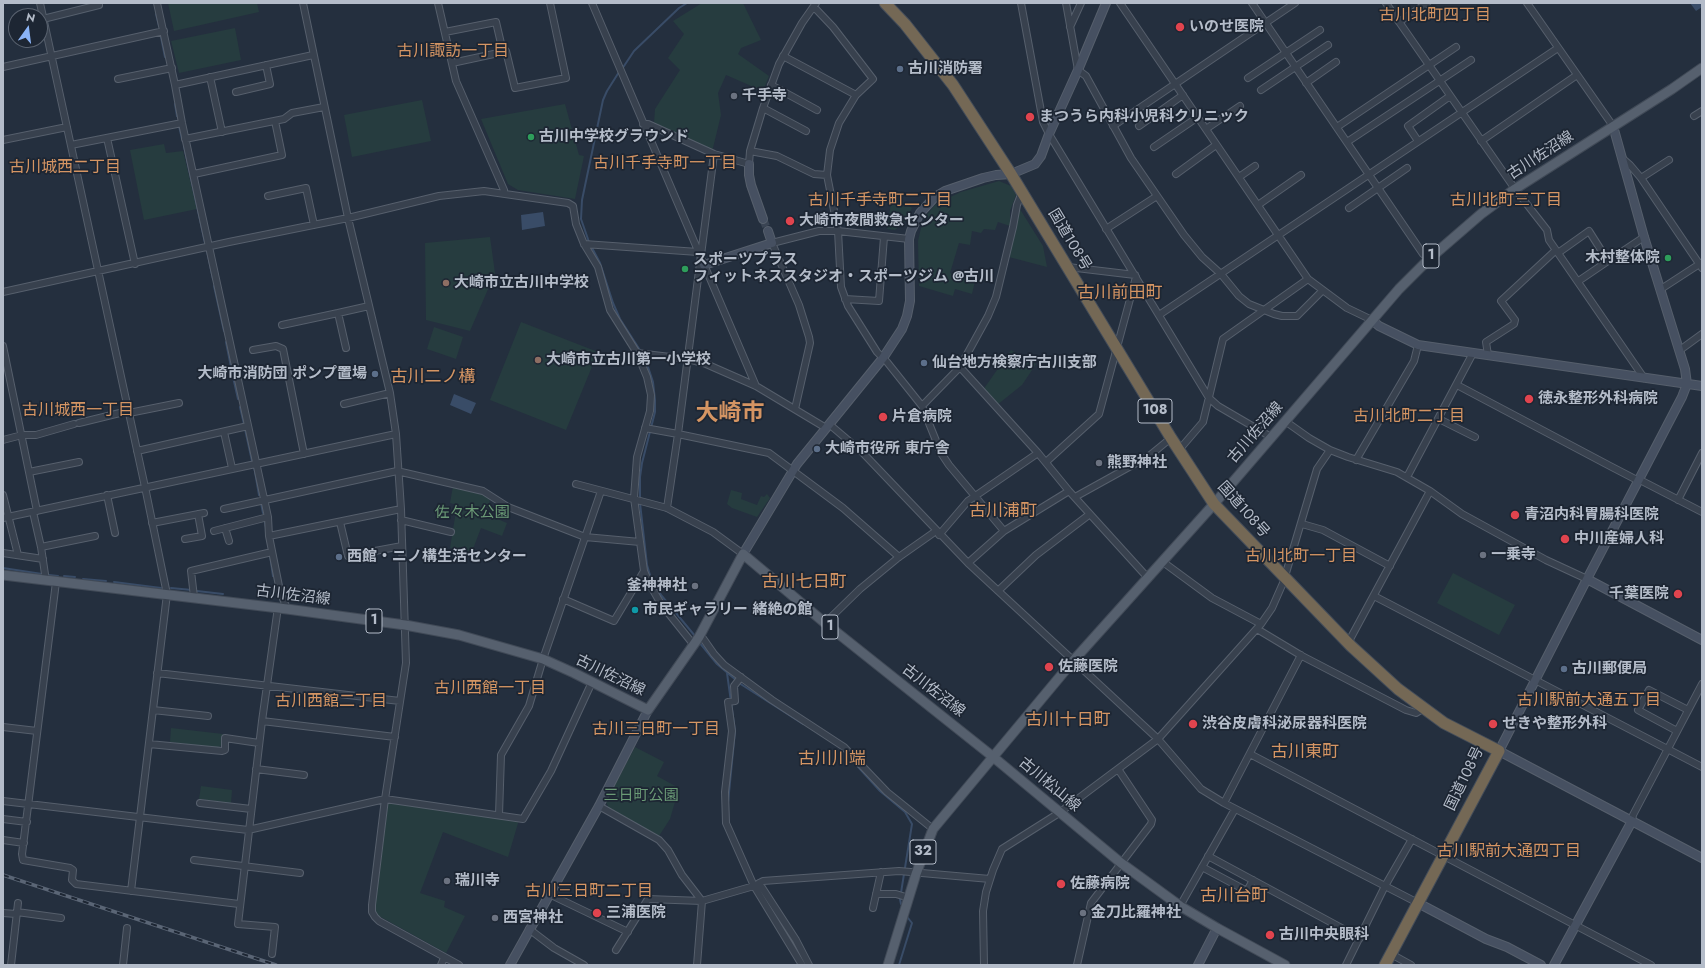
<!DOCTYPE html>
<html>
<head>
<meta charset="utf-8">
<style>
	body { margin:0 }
	#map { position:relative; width:1705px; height:968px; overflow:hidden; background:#242f3e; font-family:Jost,sans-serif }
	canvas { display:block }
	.frame { position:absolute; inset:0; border:4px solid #b4bcc9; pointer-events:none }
	.north { position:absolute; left:8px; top:8px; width:40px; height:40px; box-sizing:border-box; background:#1d2633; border:1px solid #59626f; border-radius:50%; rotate:14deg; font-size:11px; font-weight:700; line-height:16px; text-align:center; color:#b4bcc9 }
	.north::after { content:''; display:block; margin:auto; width:14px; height:18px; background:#8ab4f8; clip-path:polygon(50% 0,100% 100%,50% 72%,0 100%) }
</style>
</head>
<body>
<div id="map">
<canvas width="1705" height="968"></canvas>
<div class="frame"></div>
<div class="north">N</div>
</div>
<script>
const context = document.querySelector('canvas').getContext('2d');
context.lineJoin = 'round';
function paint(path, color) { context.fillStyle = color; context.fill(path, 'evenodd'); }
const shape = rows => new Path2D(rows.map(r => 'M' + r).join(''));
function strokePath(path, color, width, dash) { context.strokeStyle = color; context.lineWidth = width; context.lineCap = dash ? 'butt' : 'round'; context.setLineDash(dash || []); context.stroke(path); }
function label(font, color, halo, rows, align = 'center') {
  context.font = font + ' Jost,"Noto Sans JP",sans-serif'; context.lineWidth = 3.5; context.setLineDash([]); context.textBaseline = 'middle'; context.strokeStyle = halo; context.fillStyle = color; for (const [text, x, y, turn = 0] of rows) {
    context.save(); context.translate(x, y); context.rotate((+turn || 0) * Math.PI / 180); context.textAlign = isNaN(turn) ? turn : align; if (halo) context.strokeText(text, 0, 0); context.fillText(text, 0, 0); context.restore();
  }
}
const green = shape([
	[168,3,257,3,259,12,174,31],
	[702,3,743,3,761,40,741,48,738,54,769,76,763,91,726,75,718,93,721,115,712,152,654,123,655,109,680,70,668,58,684,34,673,21],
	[235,28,241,60,179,73,171,41],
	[422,100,431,141,352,157,344,115],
	[565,104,579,155,584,156,575,199,518,190,508,184,481,119],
	[164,144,166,153,183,151,197,209,144,220,130,150],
	[999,181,1011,186,1016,195,1010,211,1010,226,998,222,995,230,984,229,981,233,972,231,970,245,959,243,950,273,975,281,972,294,955,289,953,296,919,286,918,241,921,228,926,216,934,206,946,199,961,192],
	[899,198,912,208,904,223,895,230,887,229,891,203,896,201],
	[1018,206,1043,246,1047,267,1009,257],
	[490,237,495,273,470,331,426,320,425,243],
	[521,322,598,352,566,430,490,400],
	[434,327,463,337,456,359,427,349],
	[1011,350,1036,364,1022,385,997,405,983,390],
	[453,486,483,493,490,498,488,515,507,523,502,536,481,528,473,549,467,552,450,548,457,505,450,503],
	[731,490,742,493,741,499,757,505,761,496,764,497,767,494,770,498,757,517,732,508,727,504],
	[1453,573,1515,605,1499,635,1437,603],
	[171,728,223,734,222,745,217,748,170,742],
	[635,747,664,762,657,776,679,788,670,819,659,836,609,808,606,802],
	[201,786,232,790,231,803,199,799],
	[390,802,519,820,508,857,443,832,420,893,445,901,444,907,465,916,446,953,379,916,374,910,386,806]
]);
const water = shape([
	[1690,3,1702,3,1702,7,1696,11],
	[543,212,545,226,522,230,521,215],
	[454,394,476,403,471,414,450,405]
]);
const stream = shape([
	[156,14,159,26],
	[161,37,165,57],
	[622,69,634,51,679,8,687,3],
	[619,72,607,91,603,100,582,200,581,219,589,242,600,263,613,303,620,319,645,358,653,382,655,400,655,412,642,463,640,477,640,499],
	[175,104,177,116],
	[179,126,182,139],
	[184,146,205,243],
	[207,251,213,279],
	[214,286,224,331],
	[226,342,231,367],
	[233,377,238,399],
	[240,407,244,424],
	[245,429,252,461],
	[254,466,259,495],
	[261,503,263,513],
	[640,503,647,565,650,575,661,595,695,636],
	[265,522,266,528],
	[270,555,273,576],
	[3,568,42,574],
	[49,575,58,576],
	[64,576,75,577],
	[83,579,106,581],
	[114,582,161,588],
	[171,588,192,590],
	[197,591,223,594],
	[699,642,717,664,736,680],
	[727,673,735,731,728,803],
	[739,683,803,724],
	[850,758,880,791,905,812,912,824,900,899,901,904],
	[781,922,801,958],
	[899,965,912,923,908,918]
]);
const secondaryTunnel = shape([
	[763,219,768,231]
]);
const street = shape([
	[40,3,145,487,167,594,131,891],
	[157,3,175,85,182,123,268,517,269,536,280,591,287,609],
	[303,3,348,218,390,393,396,434,401,509,406,663,385,799,372,905,372,912,375,917,379,921,459,965],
	[438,3,456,81,504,190],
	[592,3,756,386],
	[1021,3,1043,122,1049,134,1209,398,1218,406,1271,437],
	[1066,3,1078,70,1086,76,1131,158,1184,235,1202,257,1221,274,1239,296,1249,304,1274,314,1282,316,1297,316,1322,291],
	[1120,3,1308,279,1347,308,1372,320],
	[1252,3,1423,254,1429,259],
	[1386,3,1515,189,1547,230,1549,240,1644,378],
	[1527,3,1613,126],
	[814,7,833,27,873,79,856,95,839,123,830,150,827,175],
	[43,19,99,5],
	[1399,22,1427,3],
	[1070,27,1081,3],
	[445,32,496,22,503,52,452,63],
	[503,52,506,51,515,88,566,78,550,3],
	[783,56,856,95],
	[3,67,164,31],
	[210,77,222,132],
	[1248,78,1320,30],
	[118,79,172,68],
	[1306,83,1336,62],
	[175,85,313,55],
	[771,85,817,110],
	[1261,90,1328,45],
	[236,92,270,84,266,65],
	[763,108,806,131],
	[1694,116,1702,111],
	[643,124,648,124,714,154,749,164,750,151,763,108,779,64,802,23,816,3],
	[1113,126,1295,3],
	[1139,126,1183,95],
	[1337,127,1456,47],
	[1206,129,1240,106],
	[107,138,135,264],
	[185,139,284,119,292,113,324,107],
	[3,140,67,127],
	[1418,141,1408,126,1450,96],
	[1481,141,1577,75],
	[1347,142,1471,60],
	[71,145,182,123],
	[1154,147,1198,117],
	[750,151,777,156,814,174,827,175,838,231,841,287,848,306,877,352,887,362,922,406,941,453,949,465,1004,531],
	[1622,158,1630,165,1641,178,1702,268],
	[194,174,282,155,275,121],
	[1176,174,1216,145],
	[1239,177,1255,166],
	[1641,178,1669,160],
	[268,196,306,188,314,225],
	[1258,205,1301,175],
	[1349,208,1407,168],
	[1106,229,1157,196],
	[584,244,698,252],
	[1558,253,1589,231,1608,261,1644,237],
	[1068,267,1135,275],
	[1580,280,1608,261],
	[1661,289,1701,263],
	[3,292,229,242,348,218,439,196,484,191,568,203,573,206,576,224,584,244,598,267,610,310,637,353,647,377,651,395,650,411,637,457,634,498,644,571,649,583,661,604,693,644],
	[845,299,879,301,884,237],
	[1159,315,1558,48],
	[282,325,338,313],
	[3,346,37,511],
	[346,348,338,313,369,306],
	[253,350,276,346,283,349,304,454],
	[1680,350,1702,334],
	[637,353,687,359,706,364,756,386,826,428],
	[1488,355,1486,342,1514,324,1515,320,1501,301,1556,250],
	[960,367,1038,453,1069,491,1148,578],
	[1457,385,1610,466,1635,479,1640,480,1702,512],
	[344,404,390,393],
	[922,406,960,367,988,316,996,297,1013,227,1017,205,1022,192],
	[795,409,810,343,809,337,799,305,772,243,819,231,838,231,909,239],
	[129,413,179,403],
	[1439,419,1475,437],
	[1285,421,1309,438,1330,450,1348,457,1397,472,1430,491,1462,514,1546,560,1587,579],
	[79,423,128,411],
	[829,424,862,452,968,563,1158,739,1201,789,1224,803,1418,903],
	[645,428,678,434,769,453,843,508,899,557],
	[224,432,232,468],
	[3,440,22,435,36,435,74,424],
	[1179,450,1203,422,1223,339,1308,279],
	[137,451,248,426],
	[1356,460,1414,361,1418,345],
	[1046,462,1099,414,1136,277],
	[29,472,79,462],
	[1407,477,1473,353],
	[576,484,667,508,713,532,743,554],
	[3,495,18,555],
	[107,495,115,533],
	[1075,497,1149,456,1171,438],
	[1678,500,1702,453],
	[667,508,678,434,714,154],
	[224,509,397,471,483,491,508,507,585,537,640,542],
	[33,512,41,547,46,581],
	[3,518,396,434],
	[401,520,451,532],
	[340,522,348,556,402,546],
	[152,523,204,513],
	[1302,524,1323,530,1390,566],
	[225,528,229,541],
	[214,531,268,517],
	[939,535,968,501,1038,453],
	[269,536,401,509],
	[185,539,202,536,198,514],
	[41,547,95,536],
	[3,553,43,559],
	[1163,562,1212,598,1261,624],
	[968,563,1004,531,1069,491],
	[56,582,22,854,23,860,70,868,73,870,72,880,76,884,239,904],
	[998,591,1036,555,1090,514],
	[1374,596,1702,767],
	[194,597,191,571,272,552],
	[563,599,614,621,644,571],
	[825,623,860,589,899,557,936,531],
	[1257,629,1302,656,1406,710,1416,713,1424,708],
	[700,634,714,654,724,665,772,700,844,747,887,792,933,829],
	[1348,643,1430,491],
	[157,673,400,701],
	[741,677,734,686,735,701,728,702,732,731,725,792,726,823,754,886,802,965],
	[153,710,208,716],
	[262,721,395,737],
	[3,727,37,731],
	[1677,731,1638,710,1649,690,1688,710],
	[149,744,222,751,225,750,225,738,259,743],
	[1250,754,1651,965],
	[256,769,304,775],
	[3,801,248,830,385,799,523,819,551,771,592,682],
	[200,803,251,809],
	[1224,803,1301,655],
	[599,806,659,840,668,850,682,875,702,901,697,965],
	[499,815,501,755,529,706,543,659,601,491],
	[3,819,27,822],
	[1632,821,1633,815,1702,684],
	[3,840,24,843],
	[1208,856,1360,938],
	[194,860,300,873],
	[1202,867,1247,891,1253,880],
	[759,883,796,940,809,965],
	[549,894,628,932],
	[876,894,896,894,909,898],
	[1180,906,1235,809],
	[873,908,881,872],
	[17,912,61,918],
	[3,913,16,914],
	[529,929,554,948,584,965],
	[616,950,648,899,702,901,754,886,763,881,899,871,990,879],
	[272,954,275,927,238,924,262,721,278,607],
	[1391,954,1411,965],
	[11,965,18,903],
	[123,965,127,928],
	[441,965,444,958],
	[984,965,983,911,986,892,993,870,1002,849,1059,813,1158,739,1261,624,1272,608,1283,583,1317,469,1330,450],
	[1077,965,1091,903,1151,824,1152,820,1118,769],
	[1346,965,1385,886,1412,839]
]);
const secondary = shape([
	[1613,126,1644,237,1685,369,1687,384,1682,397,1587,579,1499,751,1702,858],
	[749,164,749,175,751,185,763,219],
	[704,265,772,243,768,231],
	[1372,320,1379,326,1418,345,1702,386],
	[743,554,797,464,883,358,902,329,907,316,910,301,909,239,911,231,920,213,935,197,945,191,983,178,996,175,1011,174,1035,164,1041,156,1049,134,1078,70,1106,3],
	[1587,579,1702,640],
	[1418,903,1486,939,1507,947,1541,965],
	[510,965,599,806,648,710],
	[1198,965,1217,928],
	[1554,965,1632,821]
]);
const primary = shape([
	[3,575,287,609,405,625,459,635,543,659,574,673,648,710,699,637,743,554,825,623,992,756,1121,863,1180,906,1217,928,1285,965],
	[888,965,916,874,933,829,1073,661,1214,504,1399,289,1429,259,1481,214,1515,189,1672,89,1702,68]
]);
const highway = shape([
	[885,3,905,24,953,85,1011,174,1171,438,1214,504,1351,646,1398,689,1444,723,1499,751,1385,965]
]);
const rail = shape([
	[3,875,276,965]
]);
const markers = [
	[1180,27,5,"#e0444e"],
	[900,69,4,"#5c6f8a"],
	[734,96,4,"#6b7280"],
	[1030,117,5,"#e0444e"],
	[531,137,4,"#2e9e5b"],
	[790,221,5,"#e0444e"],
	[1668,258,4,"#2e9e5b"],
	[685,269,4,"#2e9e5b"],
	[446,283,4,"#8d6e63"],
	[538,360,4,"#8d6e63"],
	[924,363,4,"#5c6f8a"],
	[375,374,4,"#5c6f8a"],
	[1529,399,5,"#e0444e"],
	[883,417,5,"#e0444e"],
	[817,449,4,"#5c6f8a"],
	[1099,463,4,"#6b7280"],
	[1515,515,5,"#e0444e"],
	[1565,539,5,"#e0444e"],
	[1483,555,4,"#6b7280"],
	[339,557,4,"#5c6f8a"],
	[695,586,4,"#6b7280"],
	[1678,594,5,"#e0444e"],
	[635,610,4,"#0f9aa8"],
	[1049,667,5,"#e0444e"],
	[1564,669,4,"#5c6f8a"],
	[1193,724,5,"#e0444e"],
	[1493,724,5,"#e0444e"],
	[447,881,4,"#6b7280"],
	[1061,884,5,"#e0444e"],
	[597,913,5,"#e0444e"],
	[1083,913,4,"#6b7280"],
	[495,918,4,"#6b7280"],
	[1270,935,5,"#e0444e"]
];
const shields = [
	[1431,256,16],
	[1155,411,34],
	[374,621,16],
	[830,627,16],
	[923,852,26]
];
const shieldNames = [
	["1",1431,256],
	["108",1155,411],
	["1",374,621],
	["1",830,627],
	["32",923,852]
];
const poiNames = [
	["いのせ医院",1189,27],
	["古川消防署",908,69],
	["千手寺",742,96],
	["まつうら内科小児科クリニック",1039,117],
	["古川中学校グラウンド",539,137],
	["大崎市夜間救急センター",799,221],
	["木村整体院",1660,258,"right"],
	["スポーツプラス",693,260],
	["フィットネススタジオ・スポーツジム @古川",693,277],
	["大崎市立古川中学校",454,283],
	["大崎市立古川第一小学校",546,360],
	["仙台地方検察庁古川支部",932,363],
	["大崎市消防団 ポンプ置場",367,374,"right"],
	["徳永整形外科病院",1538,399],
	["片倉病院",892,417],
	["大崎市役所 東庁舎",825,449],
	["熊野神社",1107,463],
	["青沼内科胃腸科医院",1524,515],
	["中川産婦人科",1574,539],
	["一乗寺",1491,555],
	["西館・ニノ構生活センター",347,557],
	["釜神神社",687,586,"right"],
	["千葉医院",1669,594,"right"],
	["市民ギャラリー 緒絶の館",643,610],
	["佐藤医院",1058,667],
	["古川郵便局",1572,669],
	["渋谷皮膚科泌尿器科医院",1202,724],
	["せきや整形外科",1502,724],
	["瑞川寺",455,881],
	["佐藤病院",1070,884],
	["三浦医院",606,913],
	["金刀比羅神社",1091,913],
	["西宮神社",503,918],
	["古川中央眼科",1279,935]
];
const streetNames = [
	["古川佐沼線",1541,156,-33],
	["国道108号",1069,240,59],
	["古川佐沼線",1256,433,-49],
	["国道108号",1243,510,48],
	["古川佐沼線",293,596,7],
	["古川佐沼線",610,676,26],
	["古川佐沼線",933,691,38],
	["国道108号",1465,779,-64],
	["古川松山線",1049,785,40]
];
const parkNames = [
	["佐々木公園",472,513],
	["三日町公園",641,796]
];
const neighbourhoodNames = [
	["古川北町四丁目",1435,16],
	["古川諏訪一丁目",453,52],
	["古川千手寺町一丁目",665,164],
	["古川城西二丁目",65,168],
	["古川千手寺町二丁目",880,201],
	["古川北町三丁目",1506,201],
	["古川城西一丁目",78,411],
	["古川北町二丁目",1409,417],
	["古川北町一丁目",1301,557],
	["古川西館一丁目",490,689],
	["古川駅前大通五丁目",1589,701],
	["古川西館二丁目",331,702],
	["古川三日町一丁目",656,730],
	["古川駅前大通四丁目",1509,852],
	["古川三日町二丁目",589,892]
];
const quarterNames = [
	["古川前田町",1120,294],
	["古川二ノ構",433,378],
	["古川浦町",1003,512],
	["古川七日町",804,583],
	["古川十日町",1068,721],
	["古川東町",1305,753],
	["古川川端",832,760],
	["古川台町",1234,897]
];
const townNames = [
	["大崎市",730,414]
];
paint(green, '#263c3f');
paint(water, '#394c67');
strokePath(stream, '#394c67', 2);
strokePath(secondaryTunnel, '#3a4453', 8, [8, 4]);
strokePath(street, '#565f6c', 8);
strokePath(secondary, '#565f6c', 10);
strokePath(primary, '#414a57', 11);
strokePath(highway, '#434c59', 13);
strokePath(street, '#38414e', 6);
strokePath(secondary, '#465061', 8);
strokePath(primary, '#56606e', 9);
strokePath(highway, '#746855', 11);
strokePath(rail, '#5a6575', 3.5);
strokePath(rail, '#1d2633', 2, [6]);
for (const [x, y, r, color] of markers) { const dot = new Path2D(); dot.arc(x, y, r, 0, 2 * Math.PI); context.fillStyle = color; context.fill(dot); strokePath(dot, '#1d2633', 1.5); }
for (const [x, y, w] of shields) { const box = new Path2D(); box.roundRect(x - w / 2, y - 12, w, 24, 3); context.fillStyle = '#1d2633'; context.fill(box); strokePath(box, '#b4bcc9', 1); }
label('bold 14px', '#b4bcc9', null, shieldNames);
label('bold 15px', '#b4bcc9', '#1d2633', poiNames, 'left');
label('15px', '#b4bcc9', '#1d2633', streetNames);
label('15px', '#6b9a76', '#1d2633', parkNames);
label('16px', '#d59563', '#1d2633', neighbourhoodNames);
label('17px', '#d59563', '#1d2633', quarterNames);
label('bold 23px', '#d59563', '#1d2633', townNames);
</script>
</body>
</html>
